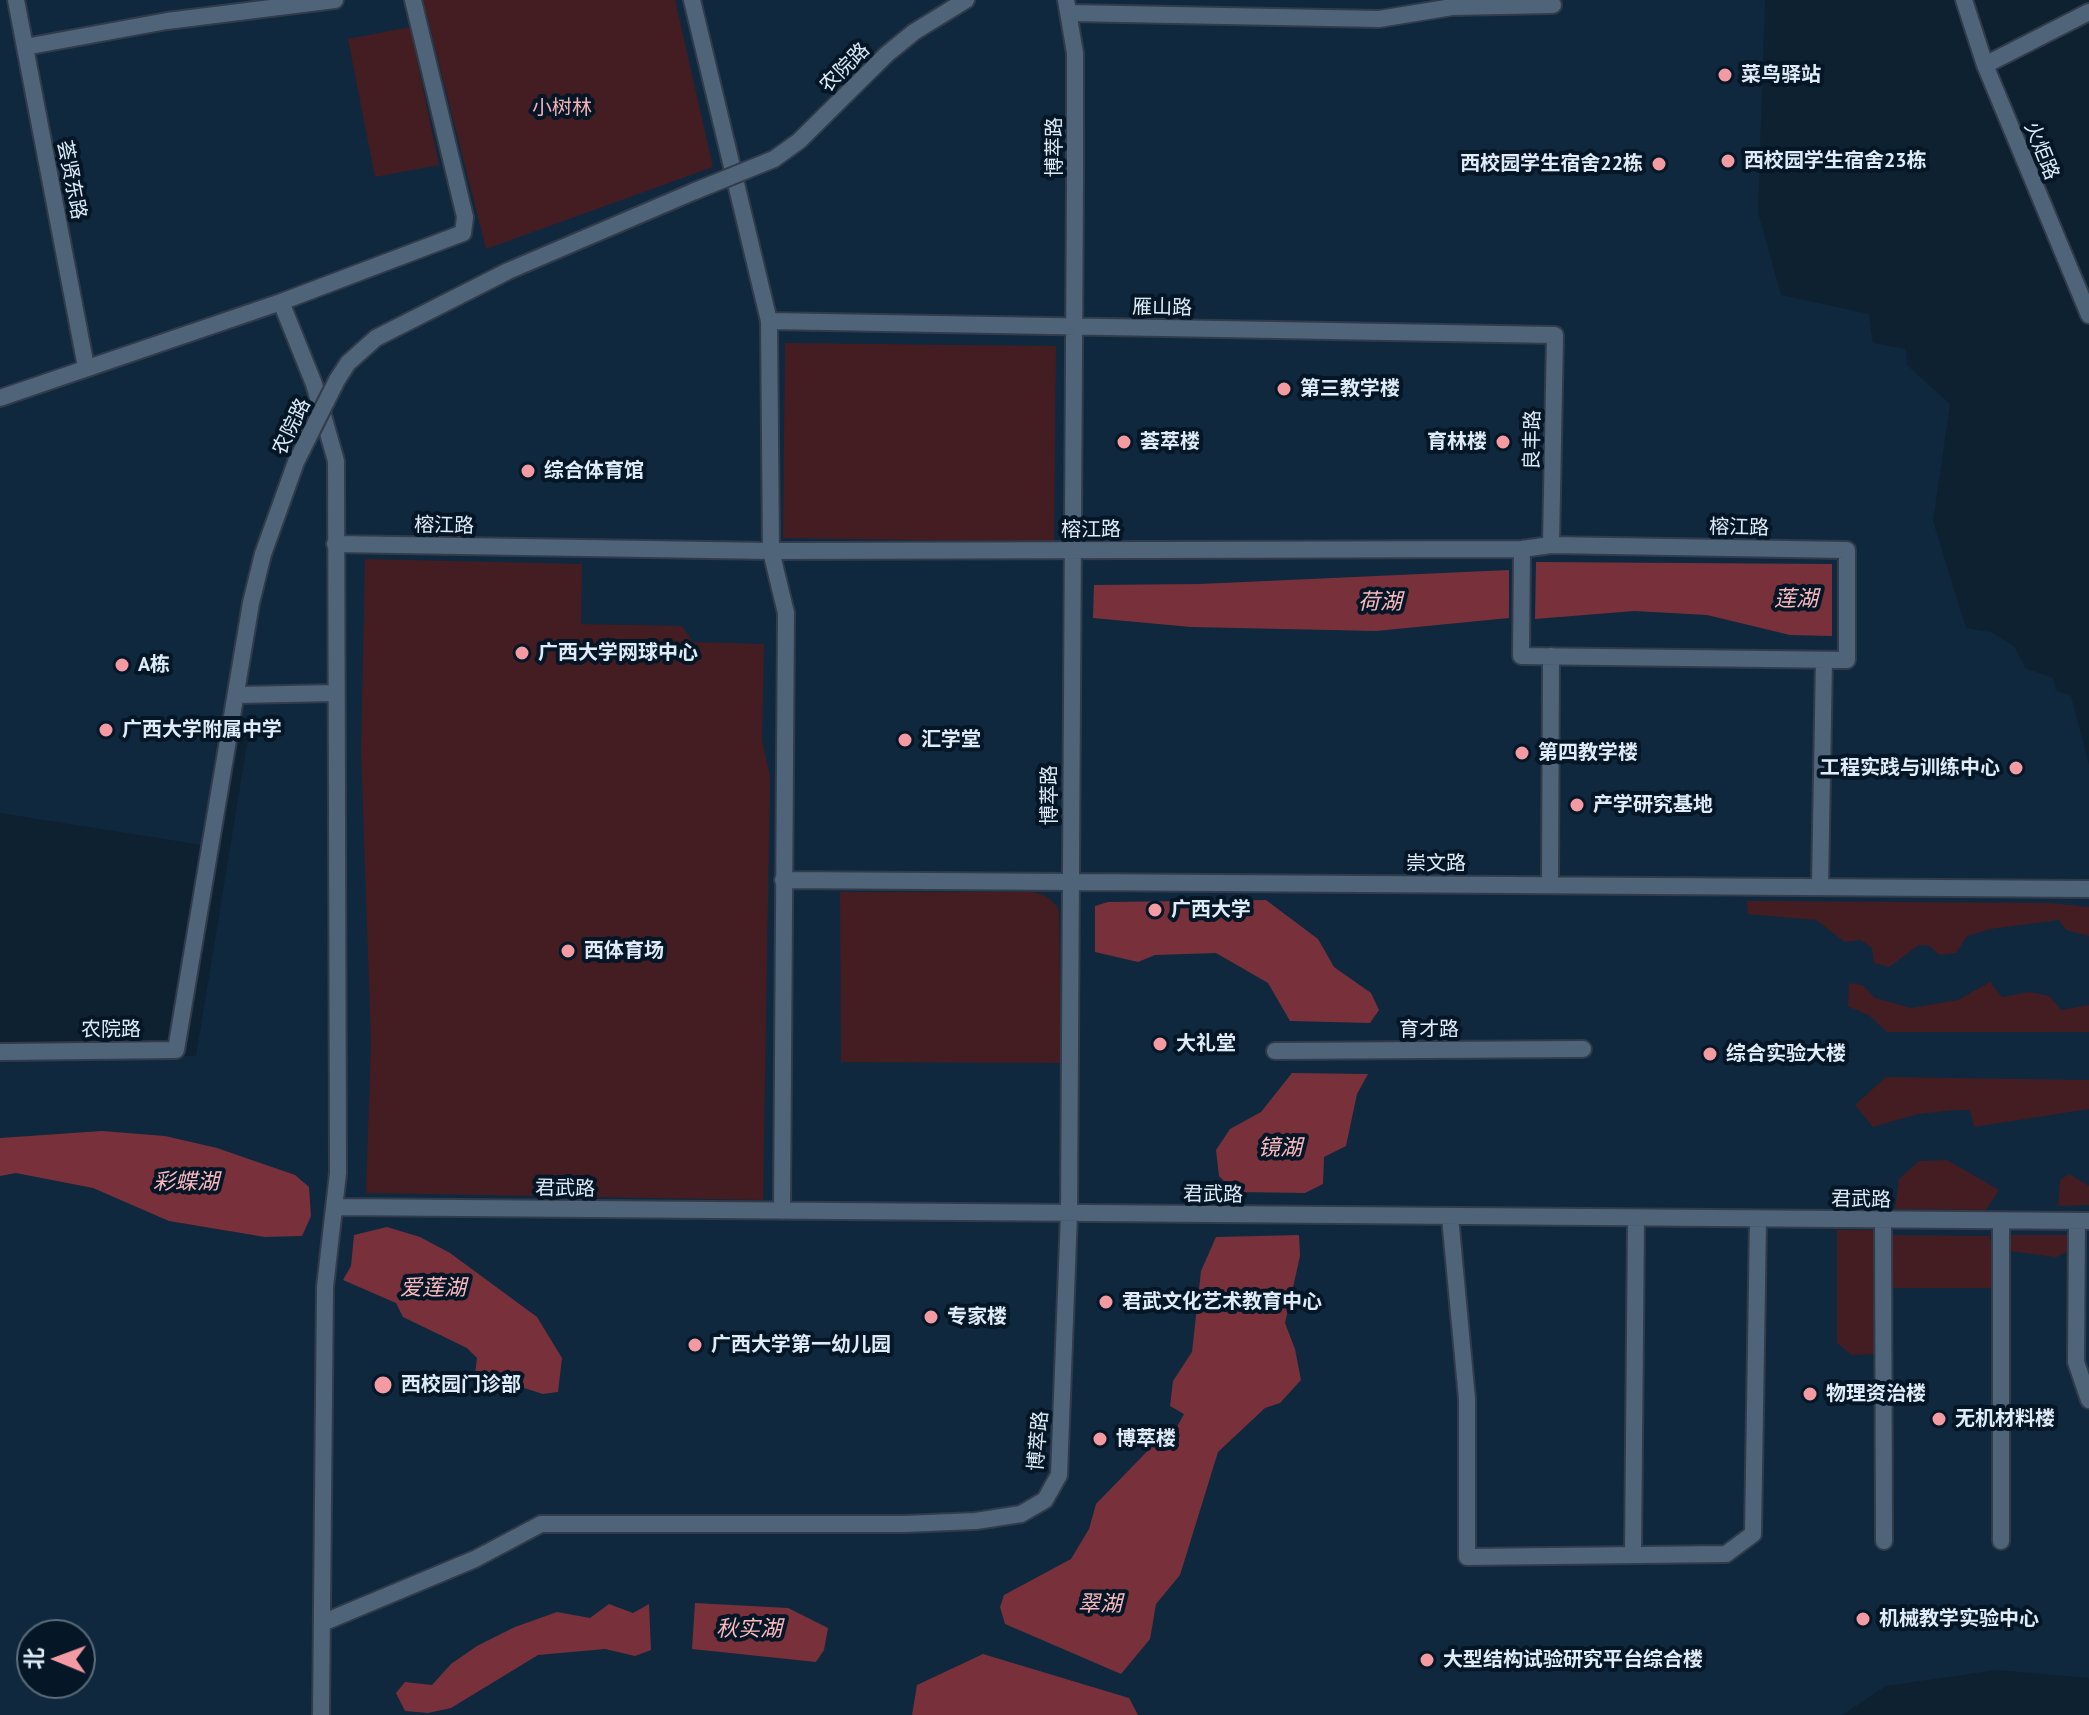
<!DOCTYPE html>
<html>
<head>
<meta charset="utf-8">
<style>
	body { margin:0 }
	#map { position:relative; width:2089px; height:1715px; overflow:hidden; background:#0e2131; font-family:"PT Sans","Noto Sans SC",sans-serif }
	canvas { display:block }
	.north { position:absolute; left:16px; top:1619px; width:80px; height:80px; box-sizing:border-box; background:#051727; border:2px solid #5c6c7a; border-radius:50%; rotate:271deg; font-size:22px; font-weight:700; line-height:32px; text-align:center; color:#dfebf7 }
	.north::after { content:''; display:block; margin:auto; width:28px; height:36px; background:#f49aa2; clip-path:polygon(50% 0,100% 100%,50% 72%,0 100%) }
</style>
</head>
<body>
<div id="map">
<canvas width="2089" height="1715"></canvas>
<div class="north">北</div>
</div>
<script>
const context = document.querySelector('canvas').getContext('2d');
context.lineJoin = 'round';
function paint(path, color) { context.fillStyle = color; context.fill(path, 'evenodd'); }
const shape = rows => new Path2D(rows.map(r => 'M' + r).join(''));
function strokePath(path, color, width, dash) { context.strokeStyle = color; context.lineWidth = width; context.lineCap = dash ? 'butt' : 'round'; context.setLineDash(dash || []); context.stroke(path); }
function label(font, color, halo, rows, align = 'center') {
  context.font = font + ' "PT Sans","Noto Sans SC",sans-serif'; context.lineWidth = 8; context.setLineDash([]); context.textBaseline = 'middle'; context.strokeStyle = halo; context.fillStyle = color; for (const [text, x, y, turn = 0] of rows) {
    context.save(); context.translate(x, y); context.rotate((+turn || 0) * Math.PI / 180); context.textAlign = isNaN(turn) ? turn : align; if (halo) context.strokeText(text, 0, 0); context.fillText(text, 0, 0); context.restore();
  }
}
const built = shape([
	[0,0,1765,0,1758,212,1781,295,1869,314,1873,343,1906,349,1907,365,1950,404,1933,521,1966,628,1991,632,2014,646,2025,668,2053,678,2056,691,2071,696,2089,765,2089,1678,1997,1670,1886,1686,1842,1715,0,1715,0,1057,196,1056,248,738,218,734,202,845,0,813],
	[32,1635,80,1635,80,1683,32,1683]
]);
const green = shape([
	[423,0,675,0,713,167,486,249],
	[410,27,439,165,375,177,348,39],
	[785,343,1056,346,1054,542,783,538],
	[365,559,582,564,581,624,682,626,693,642,764,644,762,741,770,776,763,1200,366,1193,371,1042,361,750],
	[840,892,1033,892,1046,896,1057,906,1059,914,1061,1063,841,1062],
	[1747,901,2051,903,2089,907,2089,936,2066,930,2059,920,1991,929,1967,936,1956,953,1940,955,1929,946,1919,945,1889,967,1874,963,1872,948,1861,940,1845,942,1816,920,1748,914],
	[1990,982,2002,997,2029,992,2049,996,2061,1010,2089,1005,2089,1032,1887,1032,1870,1016,1848,1006,1849,983,1862,985,1875,998,1911,1008,1958,1000],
	[1886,1077,2089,1080,2089,1109,1974,1127,1970,1110,1956,1110,1918,1114,1873,1127,1855,1105],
	[1947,1160,1999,1190,1986,1210,1895,1209,1899,1179,1919,1161],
	[2069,1174,2089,1186,2089,1205,2058,1206,2060,1180],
	[1837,1230,1874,1230,1874,1354,1852,1355,1837,1343],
	[1891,1235,1990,1236,1994,1288,1891,1288],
	[2008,1235,2068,1235,2071,1250,2057,1257,2008,1251]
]);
const water = shape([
	[1536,562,1832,564,1832,636,1790,635,1707,615,1634,611,1535,619],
	[1509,570,1509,618,1376,631,1191,627,1093,618,1094,585,1200,584],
	[1266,900,1318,939,1334,967,1371,993,1379,1010,1370,1023,1290,1021,1268,983,1216,953,1155,955,1138,962,1095,952,1095,906,1108,902],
	[1292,1073,1368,1074,1357,1094,1346,1146,1324,1157,1323,1184,1305,1193,1235,1192,1219,1176,1216,1150,1230,1129,1261,1112],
	[102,1131,165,1136,217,1148,295,1175,309,1187,311,1216,302,1236,265,1237,169,1221,93,1188,16,1173,0,1176,0,1138],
	[387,1227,420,1237,450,1253,537,1317,562,1358,558,1392,543,1394,511,1384,473,1390,477,1358,467,1348,403,1317,396,1303,343,1280,351,1266,354,1235],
	[1299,1235,1300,1256,1285,1323,1295,1349,1301,1380,1280,1403,1265,1408,1218,1452,1180,1575,1156,1604,1150,1639,1121,1674,1005,1624,1000,1607,1004,1595,1071,1559,1089,1529,1096,1504,1165,1433,1177,1427,1184,1414,1170,1406,1173,1381,1192,1352,1201,1271,1216,1237],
	[695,1603,788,1608,828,1628,824,1650,816,1662,692,1649],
	[609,1604,633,1613,649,1604,651,1650,635,1656,605,1649,538,1655,451,1708,428,1713,405,1711,396,1693,405,1682,432,1685,451,1664,477,1646,515,1627,557,1612,590,1618],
	[983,1654,1129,1698,1138,1715,912,1715,917,1685]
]);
const minor = shape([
	[16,0,86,367],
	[692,0,769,321,771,551,786,613,782,1211],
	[1964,0,1985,65,2089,315],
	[1071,13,1379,19,1452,7,1553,5],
	[25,47,167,21,335,0],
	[1985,65,2089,12],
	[774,159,799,141,887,54,914,32,966,0],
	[281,302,314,384,336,461,338,1173,325,1287,321,1715],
	[769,321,1555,335,1551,545],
	[337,380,348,363,376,338,508,271,695,191],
	[0,398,281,302,463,233,465,217,413,0],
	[335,544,771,551,1522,549,1551,545,1847,550,1847,660,1521,656,1522,549],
	[237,695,336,693],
	[783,880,2089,889],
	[1550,885,1551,656],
	[1820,886,1824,660],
	[1275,1051,1583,1049],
	[0,1052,176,1050,251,603,263,554,296,462],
	[337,1207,2089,1221],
	[1450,1217,1467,1399,1467,1557,1726,1554,1753,1534,1758,1220],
	[1883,1221,1884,1541],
	[2077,1222,2076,1362,2089,1400],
	[2001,1541,2001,1222],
	[1633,1555,1636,1219],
	[322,1623,475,1559,541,1524,904,1524,976,1521,1021,1514,1045,1500,1059,1475,1069,1214,1075,181,1075,53,1066,0]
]);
const minorBridge = shape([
	[695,191,774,159],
	[296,462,337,380]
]);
const markers = [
	[1725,75,8,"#f49aa2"],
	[1728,161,8,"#f49aa2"],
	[1659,164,8,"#f49aa2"],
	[1284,389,8,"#f49aa2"],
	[1124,442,8,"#f49aa2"],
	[1503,442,8,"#f49aa2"],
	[528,471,8,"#f49aa2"],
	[522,653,8,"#f49aa2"],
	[122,665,8,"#f49aa2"],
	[106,730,8,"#f49aa2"],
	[905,740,8,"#f49aa2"],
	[1522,753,8,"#f49aa2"],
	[2016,768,8,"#f49aa2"],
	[1577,805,8,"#f49aa2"],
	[1155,910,8,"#f49aa2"],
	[568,951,8,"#f49aa2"],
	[1160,1044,8,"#f49aa2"],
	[1710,1054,8,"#f49aa2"],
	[1106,1302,8,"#f49aa2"],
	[931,1317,8,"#f49aa2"],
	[695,1345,8,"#f49aa2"],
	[383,1385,10,"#f49aa2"],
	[1810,1394,8,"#f49aa2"],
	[1939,1419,8,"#f49aa2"],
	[1100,1439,8,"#f49aa2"],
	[1863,1619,8,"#f49aa2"],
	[1427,1660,8,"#f49aa2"]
];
const streetNames = [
	["农院路",845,68,-45],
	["博萃路",1055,147,-90],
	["火炬路",2041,151,68],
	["荟贤东路",71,180,79],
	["雁山路",1162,308,1],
	["农院路",292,427,-64],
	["良丰路",1533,440,-89],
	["榕江路",444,526,1],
	["榕江路",1739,528,1],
	["榕江路",1091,530],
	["博萃路",1050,795,-90],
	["崇文路",1436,864],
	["农院路",111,1030],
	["育才路",1429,1030],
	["君武路",565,1189,1],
	["君武路",1213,1195,1],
	["君武路",1861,1200,1],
	["博萃路",1039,1441,-85]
];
const poiNames = [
	["菜鸟驿站",1741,75],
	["西校园学生宿舍23栋",1744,161],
	["西校园学生宿舍22栋",1643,164,"right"],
	["第三教学楼",1300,389],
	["荟萃楼",1140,442],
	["育林楼",1487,442,"right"],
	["综合体育馆",544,471],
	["广西大学网球中心",538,653],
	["A栋",138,665],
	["广西大学附属中学",122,730],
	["汇学堂",921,740],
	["第四教学楼",1538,753],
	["工程实践与训练中心",2000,768,"right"],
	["产学研究基地",1593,805],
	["广西大学",1171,910],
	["西体育场",584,951],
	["大礼堂",1176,1044],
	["综合实验大楼",1726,1054],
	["君武文化艺术教育中心",1122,1302],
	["专家楼",947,1317],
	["广西大学第一幼儿园",711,1345],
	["西校园门诊部",401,1385],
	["物理资治楼",1826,1394],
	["无机材料楼",1955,1419],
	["博萃楼",1116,1439],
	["机械教学实验中心",1879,1619],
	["大型结构试验研究平台综合楼",1443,1660]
];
const parkNames = [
	["小树林",562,108]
];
const waterNames = [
	["莲湖",1796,600],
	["荷湖",1380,603],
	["镜湖",1280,1149],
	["彩蝶湖",186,1183],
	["爱莲湖",433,1289],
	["翠湖",1100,1605],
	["秋实湖",749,1630]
];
paint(built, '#0f283e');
paint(green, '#441d22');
paint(water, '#78313a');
strokePath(minor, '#313b4a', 20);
strokePath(minor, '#4f6479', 16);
strokePath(minorBridge, '#313b4a', 20, []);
strokePath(minorBridge, '#4f6479', 16);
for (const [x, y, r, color] of markers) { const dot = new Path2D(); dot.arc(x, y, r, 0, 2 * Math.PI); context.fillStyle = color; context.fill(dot); strokePath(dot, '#051727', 3); }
label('20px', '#dfebf7', '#051727', streetNames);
label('bold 20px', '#dfebf7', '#051727', poiNames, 'left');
label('20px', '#f4b2b6', '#051727', parkNames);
label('italic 22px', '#fbb9bd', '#051727', waterNames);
</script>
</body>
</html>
